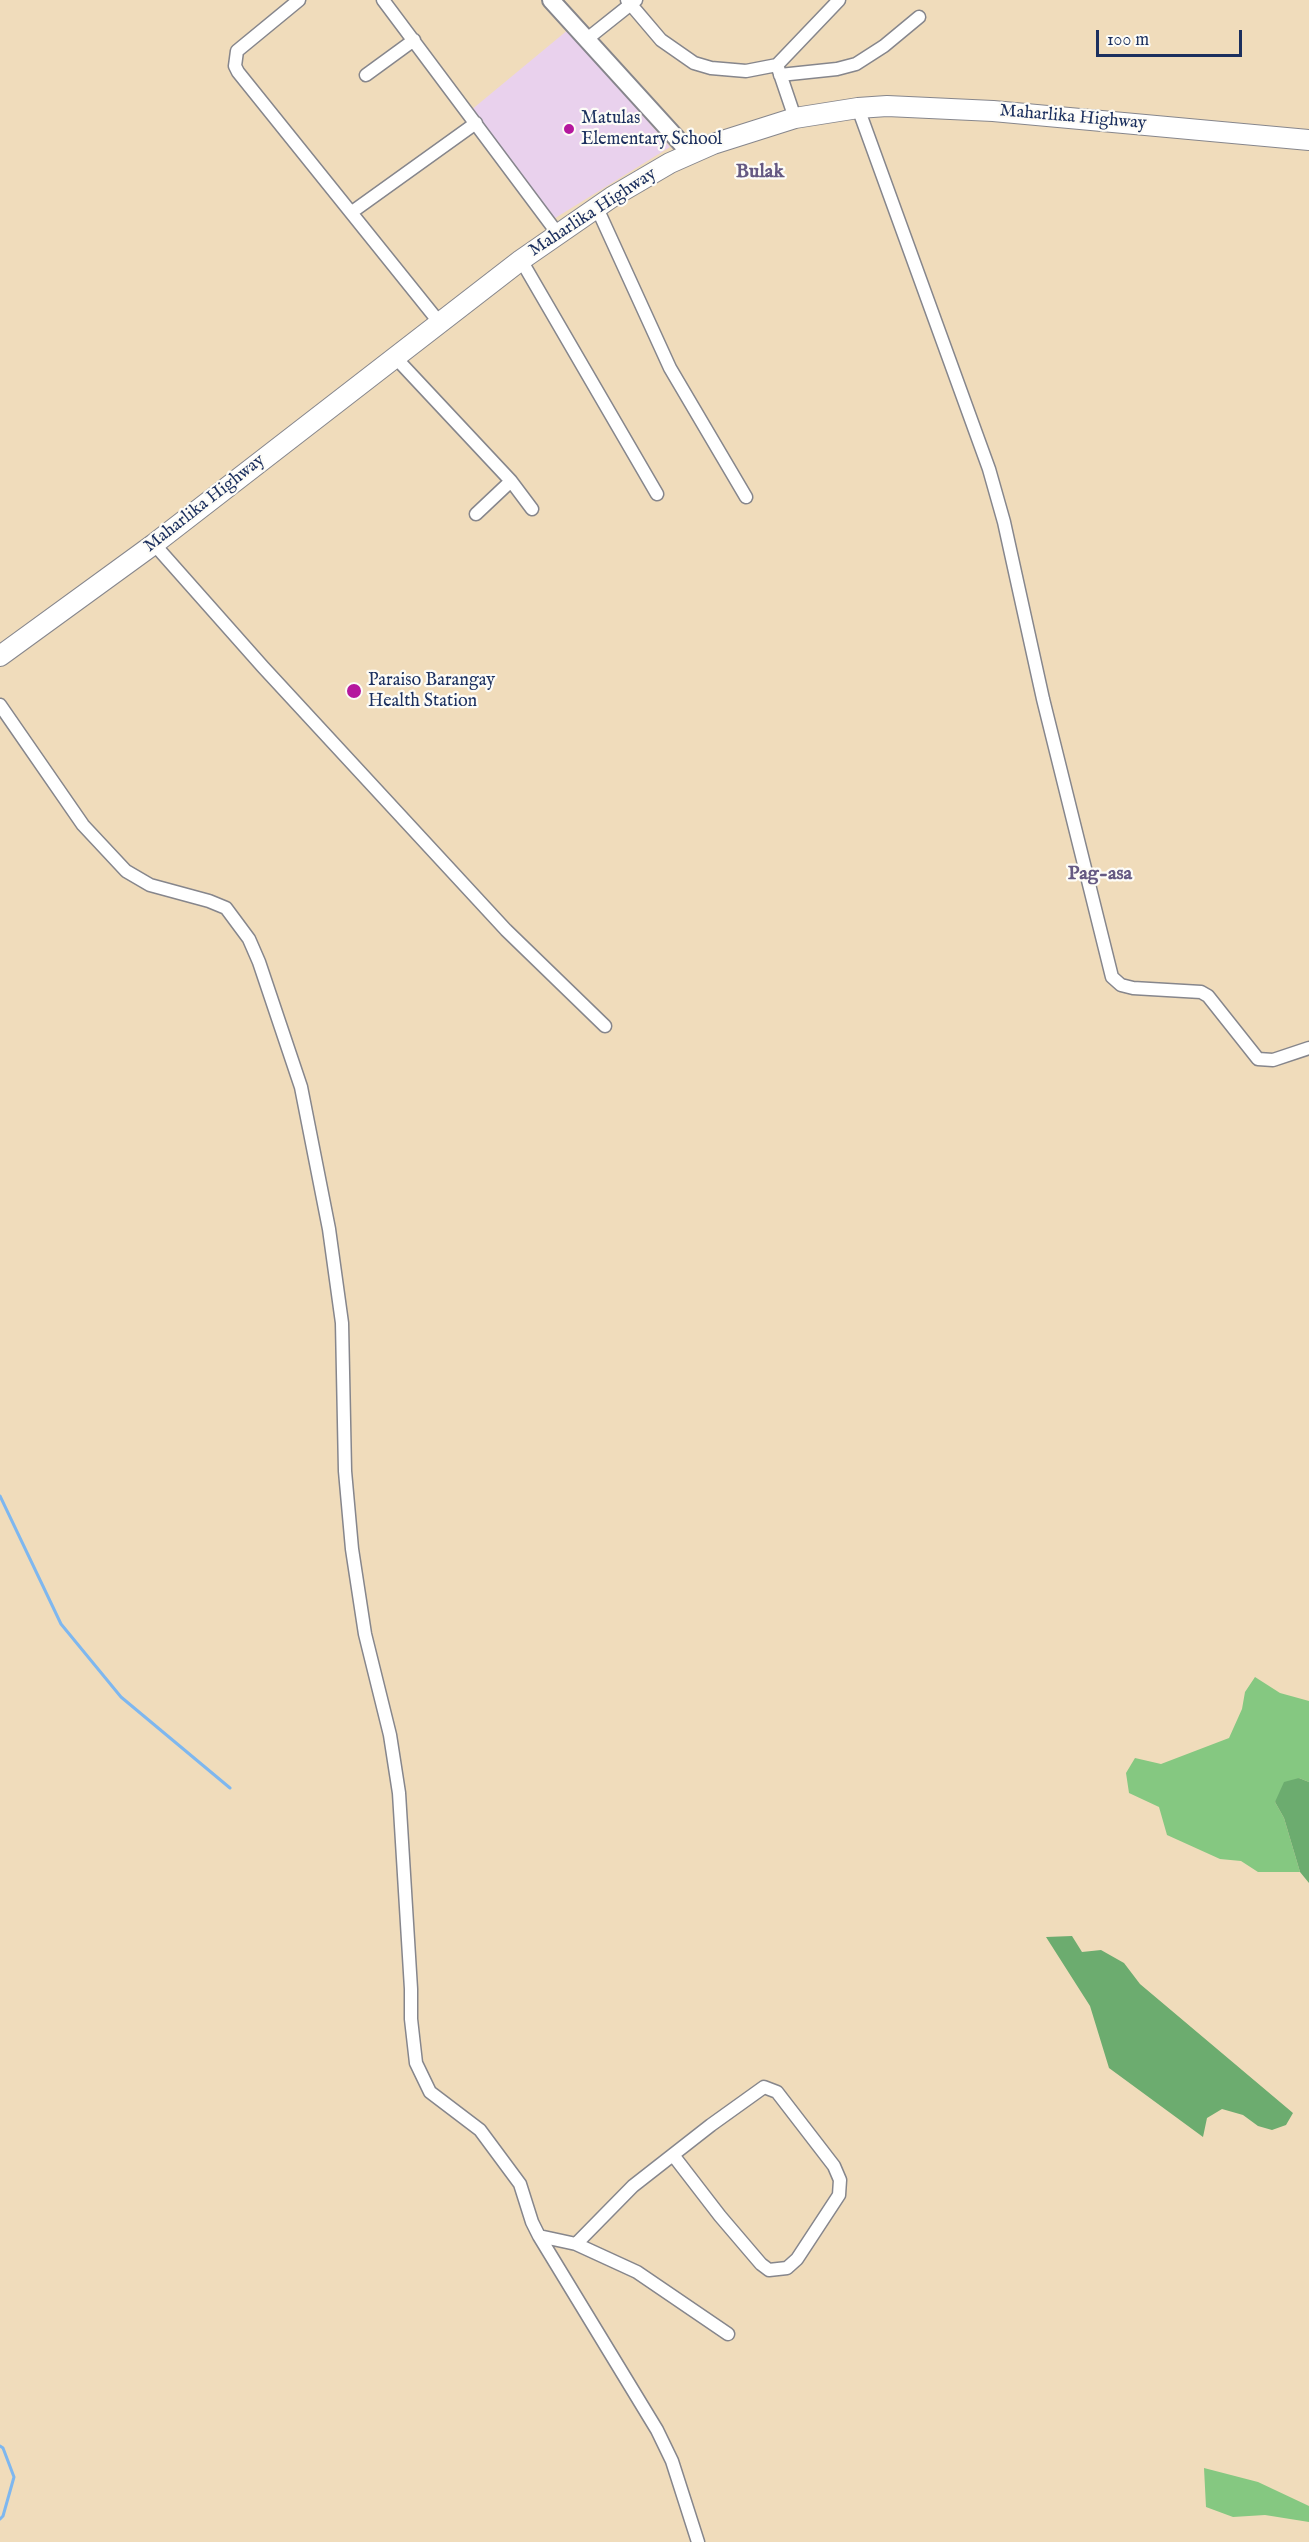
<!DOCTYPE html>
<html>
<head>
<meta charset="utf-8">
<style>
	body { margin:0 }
	#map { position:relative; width:1309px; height:2542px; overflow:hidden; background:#f0dcbb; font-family:"IM FELL English",serif }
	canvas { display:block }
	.scale { position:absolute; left:1096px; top:30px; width:146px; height:27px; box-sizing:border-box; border:3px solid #1b2f5e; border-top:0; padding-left:8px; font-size:18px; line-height:21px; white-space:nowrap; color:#1b2f5e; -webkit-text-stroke:4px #fdfcf7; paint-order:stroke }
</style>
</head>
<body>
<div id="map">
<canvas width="1309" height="2542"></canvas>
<div class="scale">100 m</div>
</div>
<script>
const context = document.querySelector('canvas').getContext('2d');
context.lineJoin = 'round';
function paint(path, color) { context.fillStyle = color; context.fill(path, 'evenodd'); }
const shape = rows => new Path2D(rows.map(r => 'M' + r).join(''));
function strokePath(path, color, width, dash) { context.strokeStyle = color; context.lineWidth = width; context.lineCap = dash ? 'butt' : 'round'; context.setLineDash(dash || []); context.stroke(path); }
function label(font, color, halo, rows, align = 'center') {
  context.font = font + ' "IM FELL English",serif'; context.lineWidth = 4.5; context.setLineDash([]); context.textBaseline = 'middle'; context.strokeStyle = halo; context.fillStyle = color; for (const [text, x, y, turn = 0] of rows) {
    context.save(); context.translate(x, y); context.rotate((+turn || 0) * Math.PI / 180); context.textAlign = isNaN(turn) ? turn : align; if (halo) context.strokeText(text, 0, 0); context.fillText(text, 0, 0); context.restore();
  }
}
const built = shape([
	[569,29,670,147,552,220,470,111]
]);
const green = shape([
	[1255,1677,1280,1693,1309,1701,1309,1782,1299,1778,1275,1802,1284,1818,1300,1872,1258,1872,1241,1861,1220,1859,1167,1835,1159,1807,1129,1793,1126,1773,1135,1758,1161,1764,1229,1738,1242,1709,1245,1692],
	[1204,2468,1258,2482,1309,2506,1309,2522,1265,2515,1233,2517,1206,2507]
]);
const forest = shape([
	[1299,1778,1309,1782,1309,1883,1300,1872,1284,1818,1275,1802,1284,1782],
	[1072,1936,1082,1952,1101,1950,1124,1963,1140,1984,1293,2113,1286,2125,1272,2130,1258,2126,1243,2115,1222,2109,1207,2118,1203,2137,1109,2068,1090,2006,1046,1937]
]);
const stream = shape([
	[0,1496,61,1624,121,1697,230,1788],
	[0,2446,3,2448,14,2477,3,2516,0,2519]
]);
const minor = shape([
	[299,0,237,51,235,66,238,72,439,322],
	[383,0,558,234],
	[627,0,661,40,694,63,711,68,746,71,777,65],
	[587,39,636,0],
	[366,75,414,40],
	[780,75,837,69,856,64,884,46,919,17],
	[858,108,989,469,1004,522,1043,699,1112,977,1121,985,1133,988,1201,992,1208,996,1258,1059,1273,1060,1309,1048],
	[795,118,777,65,839,0],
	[597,208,670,368,746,497],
	[352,212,476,123],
	[521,260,657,494],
	[394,356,511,481,532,509],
	[476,514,511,481],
	[154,544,263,667,506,930,605,1026],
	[0,705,83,825,126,871,150,885,209,901,226,908,249,939,259,962,301,1087,329,1229,342,1323,345,1471,352,1549,365,1634,390,1735,399,1793,411,1989,411,2019,416,2063,430,2092,480,2130,520,2184,532,2222,539,2236,657,2430,672,2461,698,2542],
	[539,2236,576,2244,637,2272,728,2334],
	[576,2244,633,2186,711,2125,764,2087,777,2092,834,2166,840,2180,839,2195,797,2259,787,2268,769,2270,761,2264,720,2216,673,2155]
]);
const secondary = shape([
	[551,0,690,153]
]);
const trunk = shape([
	[0,656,154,544,521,260,612,197,670,163,713,144,795,118,858,108,887,106,993,111,1309,140]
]);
const markers = [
	[569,129,6,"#b5179e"],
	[354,691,8,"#b5179e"]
];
const streetNames = [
	["Maharlika Highway",1073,118,5],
	["Maharlika Highway",593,213,-33],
	["Maharlika Highway",205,504,-38]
];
const poiNames = [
	["Matulas",581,119],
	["Elementary School",581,140],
	["Paraiso Barangay",368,681],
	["Health Station",368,702]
];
const neighbourhoodNames = [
	["Bulak",760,173],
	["Pag-asa",1100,875]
];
paint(built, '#e9d1ed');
paint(green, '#85c881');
paint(forest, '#6cac6f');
strokePath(stream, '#7eb7ef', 3);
strokePath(minor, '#86868c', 15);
strokePath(secondary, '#86868c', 20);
strokePath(trunk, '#86868c', 22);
strokePath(minor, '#fff', 12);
strokePath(secondary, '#fff', 16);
strokePath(trunk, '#fff', 20);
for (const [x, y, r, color] of markers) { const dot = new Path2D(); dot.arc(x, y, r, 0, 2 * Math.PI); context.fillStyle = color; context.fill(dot); strokePath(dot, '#fdfcf7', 2); }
label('18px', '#1b2f5e', '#fdfcf7', streetNames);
label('18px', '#1b2f5e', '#fdfcf7', poiNames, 'left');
label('bold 20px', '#655982', '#fdfcf7', neighbourhoodNames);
</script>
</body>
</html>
